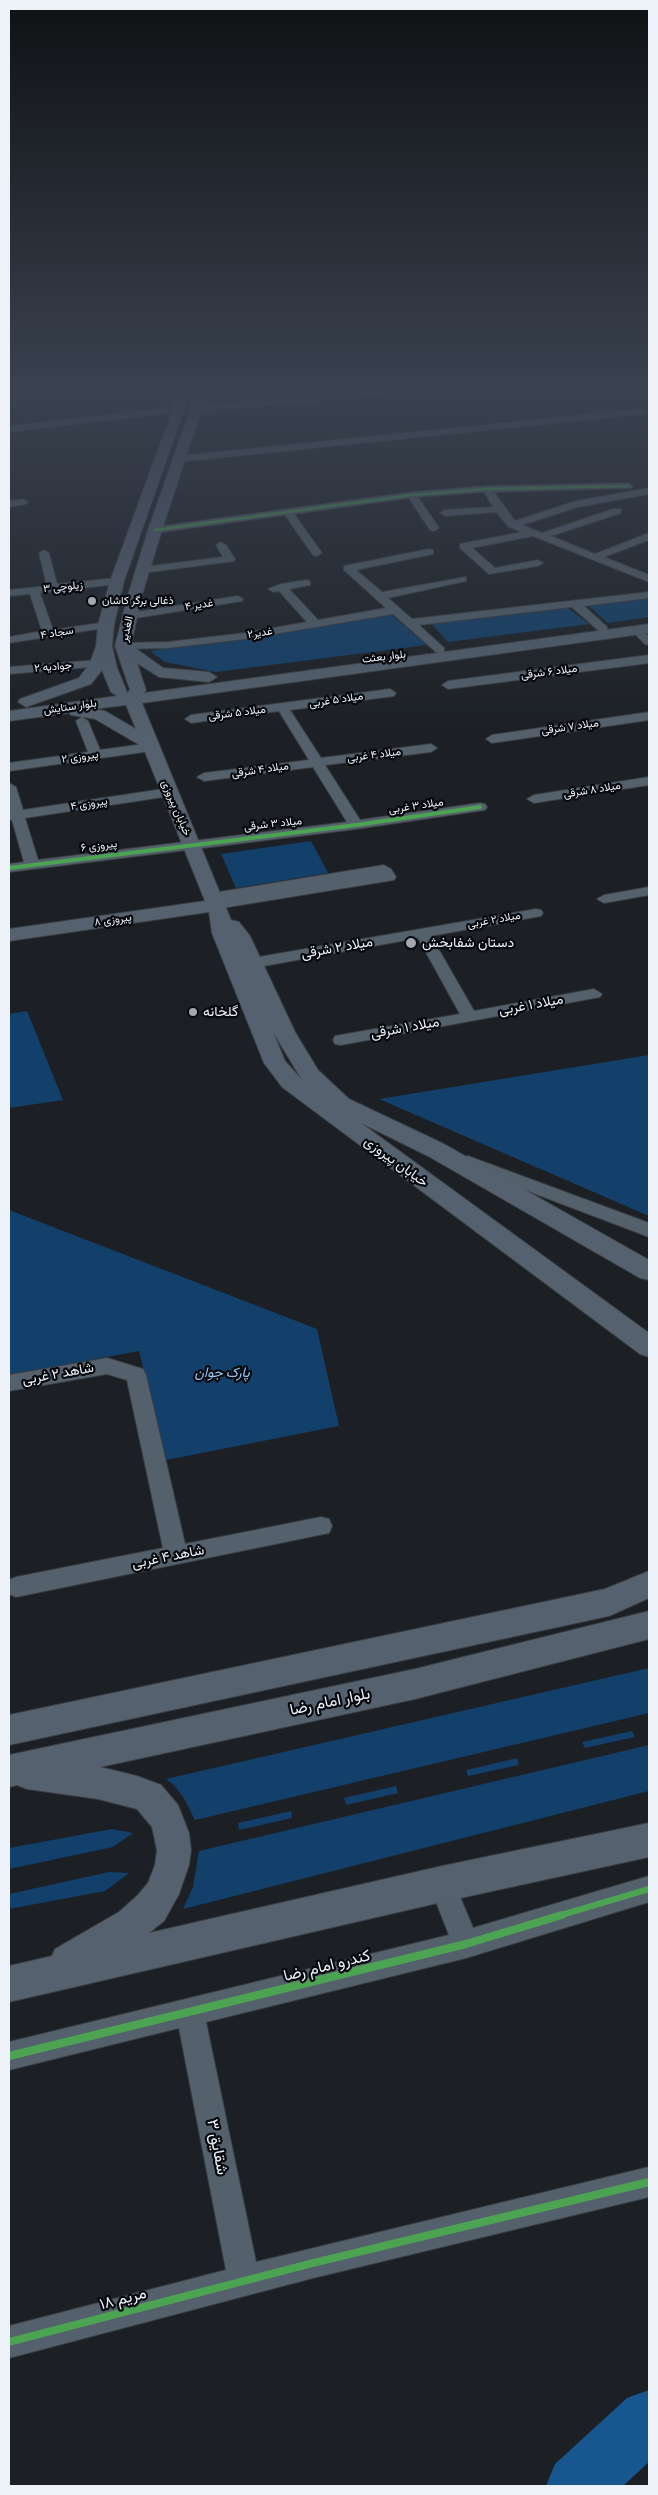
<!DOCTYPE html>
<html>
<head>
<meta charset="utf-8">
<style>
	body { margin:0 }
	#map { position:relative; width:658px; height:2495px; overflow:hidden; background:#1c2024; font-family:Merriweather,serif }
	canvas { display:block }
	.frame { position:absolute; inset:0; border:10px solid #edf2f8; pointer-events:none }
</style>
</head>
<body>
<div id="map">
<canvas width="658" height="2495"></canvas>
<div class="frame"></div>
</div>
<script>
const context = document.querySelector('canvas').getContext('2d');
context.lineJoin = 'round';
function paint(path, color) { context.fillStyle = color; context.fill(path, 'evenodd'); }
const shape = rows => new Path2D(rows.map(r => 'M' + r).join(''));
function strokePath(path, color, width, dash) { context.strokeStyle = color; context.lineWidth = width; context.lineCap = dash ? 'butt' : 'round'; context.setLineDash(dash || []); context.stroke(path); }
function label(font, color, halo, rows, align = 'center') {
  context.font = font + ' Merriweather,Vazirmatn,serif'; context.lineWidth = 4.5; context.setLineDash([]); context.textBaseline = 'middle'; context.strokeStyle = halo; context.fillStyle = color; for (const [text, x, y, turn = 0] of rows) {
    context.save(); context.translate(x, y); context.rotate((+turn || 0) * Math.PI / 180); context.textAlign = isNaN(turn) ? turn : align; if (halo) context.strokeText(text, 0, 0); context.fillText(text, 0, 0); context.restore();
  }
}
const green = shape([
	[649,598,649,617,608,623,588,605],
	[568,608,589,624,448,642,430,622],
	[392,615,427,645,216,672,165,662,150,651],
	[311,841,328,873,236,888,221,854],
	[27,1011,63,1100,9,1108,9,1014],
	[649,1055,649,1216,379,1099],
	[9,1210,317,1329,339,1426,166,1460,139,1351,9,1375],
	[649,1668,649,1713,195,1820,185,1800,174,1785,166,1779],
	[632,1731,635,1737,585,1748,582,1742],
	[649,1745,649,1791,183,1909,193,1887,199,1851],
	[517,1758,519,1765,468,1776,466,1770],
	[396,1786,398,1793,346,1805,344,1798],
	[291,1811,292,1818,239,1830,238,1823],
	[112,1829,133,1833,113,1847,9,1869,9,1848],
	[109,1872,129,1873,105,1891,9,1909,9,1894]
]);
const river = shape([
	[649,2390,649,2462,623,2486,546,2486,555,2464,627,2398,649,2390]
]);
const minor = shape([
	[407,387,435,387,431,390,196,412,192,409,196,406,407,387],
	[176,407,179,408,179,412,9,432,9,426,176,407],
	[641,409,644,410,644,414,178,462,173,459,178,456,641,409],
	[628,483,633,486,631,488,494,492,515,521,576,501,649,488,649,494,578,507,522,525,542,533,613,509,621,509,621,513,551,536,595,554,649,533,649,540,604,557,649,575,649,582,533,536,472,548,495,568,538,560,543,563,538,566,489,574,460,548,460,544,522,532,509,527,496,512,445,516,440,513,445,510,493,507,484,492,418,497,439,528,434,531,430,530,409,498,294,514,322,553,317,556,313,555,285,515,155,533,150,530,155,527,412,492,487,486,628,483],
	[23,499,28,502,26,504,9,507,9,501,23,499],
	[221,542,226,545,235,559,234,561,143,573,138,570,143,567,223,557,216,545,221,542],
	[429,549,433,550,433,554,356,570,382,592,466,577,466,581,388,598,412,619,649,592,649,598,584,606,607,627,607,631,603,632,599,631,572,607,419,625,444,648,444,652,440,653,436,652,393,614,245,639,168,648,123,649,117,646,123,643,168,642,245,633,307,622,279,591,273,592,268,589,281,584,306,580,310,581,310,585,289,589,318,620,386,608,344,570,344,566,429,549],
	[44,550,49,553,57,584,117,578,122,581,117,584,40,593,53,630,106,622,112,625,110,627,9,643,9,637,42,631,30,594,9,596,9,590,47,586,39,553,44,550],
	[238,596,243,599,242,601,130,619,124,616,130,613,238,596],
	[637,627,649,636,649,645,645,644,631,630,637,627],
	[649,655,649,663,448,689,442,685,448,681,649,655],
	[98,660,104,664,102,666,9,674,9,667,98,660],
	[390,689,396,693,394,696,290,710,321,758,431,744,437,748,431,752,325,765,360,820,480,803,485,804,487,807,485,810,356,829,9,872,9,864,24,862,12,820,9,820,9,783,16,787,23,810,170,788,177,792,170,796,25,818,38,860,347,822,313,767,204,781,197,777,204,773,309,760,279,711,191,723,185,719,191,715,390,689],
	[649,712,649,720,492,743,486,739,492,735,649,712],
	[82,717,88,721,100,750,151,743,157,747,151,751,9,771,9,763,88,752,76,721,82,717],
	[649,777,649,785,534,803,527,799,534,795,649,777],
	[384,865,391,869,396,877,394,880,216,909,211,908,209,905,213,901,206,897,213,893,384,865],
	[649,887,649,895,604,903,597,899,604,895,649,887],
	[536,909,541,910,543,913,541,916,431,936,474,1011,594,989,602,994,600,997,341,1045,335,1044,333,1040,335,1036,460,1014,418,938,253,968,245,963,253,958,536,909],
	[468,1156,649,1223,649,1237,462,1166,459,1162,462,1158,468,1156],
	[107,1358,143,1369,146,1375,185,1544,321,1517,329,1519,332,1526,329,1533,16,1597,9,1594,9,1580,16,1577,163,1548,127,1380,107,1374,9,1391,9,1375,107,1358],
	[442,1871,451,1875,473,1928,649,1876,649,1902,466,1958,206,2022,256,2262,649,2167,649,2197,313,2278,9,2358,9,2326,226,2270,179,2028,9,2070,9,2042,449,1935,429,1884,433,1875,442,1871]
]);
const major = shape([
	[181,387,192,387,124,581,114,625,112,646,117,668,127,692,125,695,130,690,115,646,128,595,148,530,198,387,209,387,162,530,142,595,131,645,163,668,209,672,217,677,209,682,159,677,137,663,146,690,144,693,649,624,649,633,142,703,231,920,239,922,250,936,295,1032,318,1070,349,1099,444,1144,649,1260,649,1280,640,1278,428,1156,361,1123,649,1333,649,1357,640,1354,282,1087,264,1063,212,933,209,912,9,941,9,929,205,901,143,747,95,719,71,715,69,713,9,721,9,711,117,696,111,692,102,670,91,684,26,707,18,702,20,699,79,678,90,663,96,646,98,625,110,581,181,387],
	[126,705,136,729,105,711,93,709,126,705],
	[266,1015,273,1032,302,1080,285,1061,266,1015],
	[649,1571,649,1598,609,1616,9,1745,9,1715,605,1589,649,1571],
	[649,1611,649,1639,415,1699,100,1767,137,1776,161,1785,178,1805,189,1833,191,1850,189,1865,179,1894,164,1921,149,1933,442,1866,649,1823,649,1857,442,1902,9,2002,9,1966,52,1956,55,1949,119,1912,138,1895,148,1883,155,1865,157,1850,152,1827,137,1809,98,1799,27,1789,17,1785,9,1787,9,1755,415,1669,649,1611]
]);
const cyclewayFar3 = shape([
	[155,530,412,495,487,489,628,486]
]);
const cyclewayFar2 = shape([
	[9,868,356,825,480,807]
]);
const cyclewayFar1 = shape([
	[558,1916,649,1889]
]);
const cycleway = shape([
	[9,2056,466,1944,562,1915],
	[9,2342,313,2263,649,2182]
]);
const markers = [
	[92,601,5,"#a4a8ae"],
	[411,943,6,"#a4a8ae"],
	[193,1012,5,"#a4a8ae"]
];
const farStreetnames = [
	["زیلوچی ۳",63,587,-6],
	["غدیر ۴",199,605,-9],
	["الغدیر",127,629,-78],
	["سجاد ۴",57,633,-9],
	["غدیر۲",260,633,-9],
	["بلوار بعثت",384,657,-7],
	["جوادیه ۲",53,667,-5],
	["میلاد ۶ شرقی",549,672,-7],
	["میلاد ۵ غربی",336,700,-8],
	["بلوار ستایش",70,707,-8],
	["میلاد ۵ شرقی",237,713,-7],
	["میلاد ۷ شرقی",570,727,-8],
	["میلاد ۴ غربی",374,755,-7],
	["پیروزی ۲",80,757,-8],
	["میلاد ۴ شرقی",260,770,-8],
	["میلاد ۸ شرقی",592,790,-9],
	["پیروزی ۴",89,804,-9],
	["میلاد ۳ غربی",416,806,-8],
	["خیابان پیروزی",176,808,67],
	["میلاد ۳ شرقی",273,824,-6],
	["پیروزی ۶",99,846,-7],
	["پیروزی ۸",113,920,-8],
	["میلاد ۲ غربی",494,920,-10]
];
const farPoinames = [
	["ذغالی برگر کاشان",102,601]
];
const poiNames = [
	["دستان شفابخش",422,943],
	["گلخانه",203,1012]
];
const streetNames = [
	["میلاد ۲ شرقی",337,948,-10],
	["میلاد ۱ غربی",531,1005,-10],
	["میلاد ۱ شرقی",405,1028,-10],
	["خیابان پیروزی",396,1162,36],
	["شاهد ۲ غربی",58,1374,-10],
	["شاهد ۴ غربی",168,1557,-11]
];
const parkNames = [
	["پارک جوان",222,1373]
];
const nearStreetnames = [
	["بلوار امام رضا",330,1702,-12],
	["کندرو امام رضا",327,1966,-14],
	["شقایق ۳",217,2147,79],
	["مریم ۱۸",123,2299,-15]
];
paint(green, '#12406a');
paint(river, '#17568e');
strokePath(minor, '#3a3d41', 2);
strokePath(major, '#3a3d41', 2);
paint(minor, '#54616d');
paint(major, '#55616f');
strokePath(cyclewayFar3, '#4ca352', 2.5);
strokePath(cyclewayFar2, '#4ca352', 4);
strokePath(cyclewayFar1, '#4ca352', 6);
strokePath(cycleway, '#4ca352', 8);
const sky = context.createLinearGradient(0, 0, 0, 736);
sky.addColorStop(0, '#0f1214');
sky.addColorStop(0.53, '#3a4250');
sky.addColorStop(1, '#3a425000');
context.fillStyle = sky;
context.fillRect(0, 0, 658, 736);
for (const [x, y, r, color] of markers) { const dot = new Path2D(); dot.arc(x, y, r, 0, 2 * Math.PI); context.fillStyle = color; context.fill(dot); strokePath(dot, '#06090d', 2); }
label('11px', '#edf2f8', '#06090d', farStreetnames);
label('11px', '#edf2f8', '#06090d', farPoinames, 'left');
label('14px', '#edf2f8', '#06090d', poiNames, 'left');
label('14px', '#edf2f8', '#06090d', streetNames);
label('italic 14px', '#97c8fb', '#06090d', parkNames);
label('16px', '#edf2f8', '#06090d', nearStreetnames);
</script>
</body>
</html>
